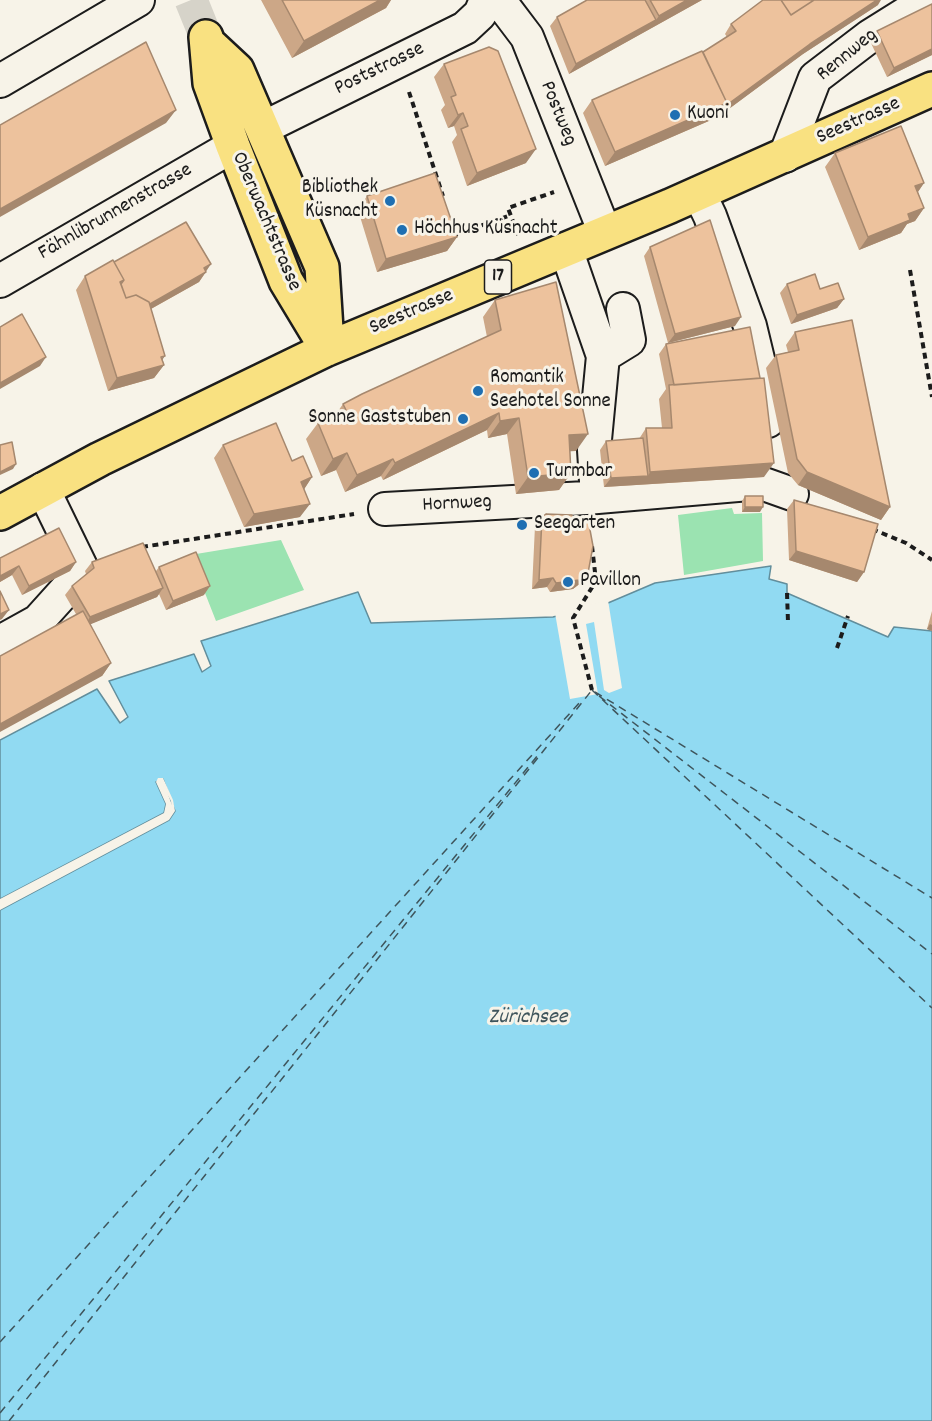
<!DOCTYPE html>
<html>
<head>
<meta charset="utf-8">
<style>
	body { margin:0 }
	canvas { display:block; background:#f7f3e8 }
</style>
</head>
<body>
<canvas width="932" height="1421"></canvas>
<script>
const context = document.querySelector('canvas').getContext('2d');
context.lineJoin = 'round';
function paint(path, color) { context.fillStyle = color; context.fill(path, 'evenodd'); }
const shape = rows => new Path2D(rows.map(r => 'M' + r).join(''));
function strokePath(path, color, width, dash) { context.strokeStyle = color; context.lineWidth = width; context.lineCap = dash ? 'butt' : 'round'; context.setLineDash(dash || []); context.stroke(path); }
function label(font, color, halo, rows, align = 'center') {
  context.font = font + ' Dekko,sans-serif'; context.lineWidth = 6; context.setLineDash([]); context.textBaseline = 'middle'; context.strokeStyle = halo; context.fillStyle = color; for (const [text, x, y, turn = 0] of rows) {
    context.save(); context.translate(x, y); context.rotate((+turn || 0) * Math.PI / 180); context.textAlign = isNaN(turn) ? turn : align; if (halo) context.strokeText(text, 0, 0); context.fillText(text, 0, 0); context.restore();
  }
}
const green = shape([
	[732,508,734,514,762,513,763,561,684,575,678,515],
	[281,540,304,590,216,621,190,555]
]);
const water = shape([
	[771,566,769,579,787,584,787,593,888,637,894,627,932,631,932,1421,0,1421,0,910,169,820,175,811,163,779,156,782,166,804,164,813,0,899,0,740,97,689,120,723,128,717,109,681,194,654,202,672,211,666,201,641,358,592,371,623,553,617,608,603,655,583,771,566]
]);
const pier = shape([
	[608,600,622,688,609,693,604,690,594,622,586,624,598,694,570,699,555,613],
	[158,778,163,778,173,800,175,811,169,820,0,910,0,906,167,818,172,811,171,801,160,781,169,803,166,815,0,902,0,899,164,813,166,804,156,782]
]);
const ferry = shape([
	[592,690,932,1008],
	[595,692,932,898],
	[599,696,932,954],
	[0,1342,581,701],
	[0,1413,538,755],
	[9,1421,592,690]
]);
const majorTunnel = shape([
	[191,0,206,37]
]);
const path = shape([
	[409,92,443,196],
	[454,232,455,235,511,215],
	[518,235,508,208,554,192],
	[910,270,932,397],
	[872,529,906,543,932,560],
	[142,547,354,514],
	[787,593,788,622],
	[837,648,848,616],
	[592,690,573,618,596,581,592,546]
]);
const minor = shape([
	[499,0,527,37,605,233],
	[0,81,138,0],
	[263,128,465,28,480,14,486,0],
	[785,156,815,78,870,36,918,6],
	[699,193,710,216,750,326,764,384,768,421],
	[566,249,603,356],
	[0,281,233,146],
	[597,497,594,450,603,356,629,340,623,309],
	[385,509,586,498,761,483,792,494],
	[0,642,38,621,83,571,43,489]
]);
const major = shape([
	[206,37,210,83,233,146,286,281,327,349],
	[208,43,237,70,322,267,327,345],
	[0,513,100,459,327,349,670,206,932,89]
]);
const wall = shape([
	[261,0,391,0,386,8,292,58],
	[587,0,702,0,569,74,550,26,557,17],
	[878,5,803,54,718,117,605,166,583,113,592,100,703,52,727,37,725,34,731,24],
	[877,31,932,55,887,77,870,41],
	[444,64,526,163,467,186,452,142,457,135,454,126,448,128,441,110,445,105,434,77],
	[835,153,924,183,918,192,924,208,915,221,907,224,901,233,859,250,825,167],
	[367,196,457,237,447,251,377,272,358,210],
	[650,247,735,326,668,343,644,256],
	[114,262,205,271,206,272,199,282,151,309,164,365,154,378,108,391,76,290,85,276],
	[787,284,820,289,844,299,837,308,791,324,780,293],
	[495,300,576,451,570,451,571,473,559,490,516,494,507,434,488,438,487,430,383,480,381,476,345,492,336,470,321,476,306,439,318,423,336,414,343,404,487,337,483,317],
	[795,332,890,507,881,520,798,485,788,473,766,368,776,355,788,352,786,345],
	[666,344,764,477,604,487,600,450,606,441,639,439,646,428,662,428,659,399,666,389,659,354],
	[223,445,292,461,312,477,304,489,300,517,244,527,214,458],
	[745,496,760,512,742,512,742,501],
	[794,500,864,572,857,582,789,560,787,509],
	[542,517,588,573,582,582,573,589,550,592,547,587,532,589,535,526],
	[0,558,76,562,70,571,22,595,12,575,0,582],
	[92,562,156,571,159,567,204,595,166,610,159,594,157,597,90,624,111,663,102,676,76,614,65,595,72,586,86,574,85,571],
	[932,611,932,631,927,629]
]);
const shadedWall = shape([
	[380,0,391,0,386,8,292,58,304,41],
	[687,0,702,0,569,74,576,64,656,20,659,16],
	[877,0,881,0,878,5,803,54,718,117,605,166,615,152,810,44],
	[932,49,932,55,887,77,894,68],
	[176,110,166,123,0,217,0,209],
	[463,113,454,126,448,128,458,115],
	[536,149,526,163,467,186,477,173],
	[924,183,915,196,915,186],
	[924,208,915,221,907,224,901,233,859,250,868,237,908,214],
	[457,237,447,251,377,272,386,259],
	[211,264,199,282,140,315,146,306],
	[844,299,837,308,791,324,797,315],
	[741,317,735,326,668,343,675,334],
	[165,356,158,366,164,365,154,378,108,391,117,378],
	[46,357,40,366,0,389,0,383],
	[499,413,487,430,383,480,395,463],
	[519,418,507,434,488,438,500,421],
	[588,434,576,451,557,452,569,435],
	[347,453,336,470,321,476,333,459],
	[393,459,381,476,345,492,357,475],
	[774,463,764,477,604,487,611,478,648,476,650,472],
	[16,464,13,469,0,475,0,472],
	[807,472,890,507,881,520,798,485],
	[571,473,559,490,516,494,528,477],
	[312,477,303,491,301,482],
	[310,504,300,517,244,527,254,514],
	[745,507,763,507,760,512,742,512],
	[796,551,864,572,857,582,789,560],
	[76,562,70,571,22,595,29,586],
	[19,566,12,575,0,582,0,576],
	[588,573,582,582,573,589,550,592,556,583],
	[553,578,547,587,532,589,539,580],
	[210,586,204,595,166,610,173,601],
	[163,588,157,597,84,627,90,617],
	[9,610,2,619,0,620,0,614],
	[930,624,932,625,932,631,927,629],
	[111,663,102,676,0,732,0,724]
]);
const building = shape([
	[282,0,380,0,304,41,282,0],
	[587,0,645,0,656,20,576,64,557,17,587,0],
	[650,0,687,0,659,16,650,0],
	[763,0,781,0,791,15,814,0,877,0,810,44,724,107,727,103,703,52,736,31,731,24,763,0],
	[781,0,814,0,791,15,781,0],
	[932,4,932,49,894,68,877,31,932,4],
	[146,42,176,110,0,209,0,125,146,42],
	[489,47,498,51,536,149,477,173,461,129,468,126,463,113,458,115,451,97,456,95,444,64,489,47],
	[702,51,727,103,615,152,592,100,702,51],
	[901,126,924,183,915,186,924,208,908,214,910,220,868,237,835,153,901,126],
	[435,173,457,237,386,259,367,196,435,173],
	[710,220,741,317,675,334,650,247,710,220],
	[186,222,211,264,204,268,206,272,150,304,149,302,136,295,126,298,121,284,124,280,114,262,186,222],
	[113,260,124,280,120,282,126,298,136,295,149,302,165,356,161,357,164,365,117,378,85,276,113,260],
	[815,274,820,289,838,283,844,299,797,315,787,284,815,274],
	[556,282,588,434,569,435,571,473,528,477,519,418,500,421,499,413,395,463,393,459,357,475,347,453,333,459,318,423,346,410,343,404,362,394,501,330,495,300,556,282],
	[22,314,46,357,0,383,0,327,22,314],
	[852,320,890,507,807,472,797,459,776,355,799,350,795,332,852,320],
	[750,327,760,378,674,385,666,344,750,327],
	[764,378,774,463,650,472,646,428,672,428,669,385,764,378],
	[276,423,292,461,303,456,312,477,301,482,310,504,254,514,223,445,276,423],
	[643,438,648,476,611,478,606,441,643,438],
	[12,442,16,464,0,472,0,445,12,442],
	[745,496,763,496,763,507,745,507,745,496],
	[794,500,878,524,864,572,796,551,794,500],
	[546,514,572,515,574,520,588,519,593,546,588,573,579,580,556,583,553,578,539,580,542,517,546,514],
	[59,528,76,562,29,586,19,566,0,576,0,558,59,528],
	[143,543,163,588,90,617,72,586,94,568,92,562,143,543],
	[196,552,210,586,173,601,159,567,196,552],
	[0,591,9,610,0,614,0,591],
	[83,611,111,663,0,724,0,656,83,611]
]);
const markers = [
	[675,115,6,"#1f6fb2"],
	[390,201,6,"#1f6fb2"],
	[402,230,6,"#1f6fb2"],
	[478,391,6,"#1f6fb2"],
	[463,419,6,"#1f6fb2"],
	[534,473,6,"#1f6fb2"],
	[522,525,6,"#1f6fb2"],
	[568,582,6,"#1f6fb2"]
];
const shields = [
	[498,277,27]
];
const shieldNames = [
	["17",498,277]
];
const streetNames = [
	["Rennweg",848,56,-39],
	["Poststrasse",380,70,-26],
	["Postweg",557,114,68],
	["Seestrasse",859,122,-24],
	["Fähnlibrunnenstrasse",116,213,-30],
	["Oberwachtstrasse",265,222,67],
	["Seestrasse",412,313,-23],
	["Hornweg",457,505,-3]
];
const poiNames = [
	["Kuoni",687,115],
	["Bibliothek",378,189,"right"],
	["Küsnacht",378,213,"right"],
	["Höchhus Küsnacht",414,230],
	["Romantik",490,379],
	["Seehotel Sonne",490,403],
	["Sonne Gaststuben",451,419,"right"],
	["Turmbar",546,473],
	["Seegarten",534,525],
	["Pavillon",580,582]
];
const waterNames = [
	["Zürichsee",528,1019]
];
paint(green, '#9be3b1');
paint(water, '#91daf2');
strokePath(water, '#628e9c', 1.5);
paint(pier, '#f7f3e8');
strokePath(ferry, '#3f555c', 1.5, [8, 6]);
strokePath(majorTunnel, '#d6d3c9', 33, [33, 16]);
strokePath(minor, '#1c1c1c', 36);
strokePath(major, '#1c1c1c', 38);
strokePath(path, '#1c1c1c', 4, [6, 4.5]);
strokePath(minor, '#f7f3e8', 32);
strokePath(major, '#f9e181', 33);
paint(wall, '#cca787');
paint(shadedWall, '#a6886e');
paint(building, '#edc29d');
strokePath(building, '#a6886e', 1.5);
for (const [x, y, r, color] of markers) { const dot = new Path2D(); dot.arc(x, y, r, 0, 2 * Math.PI); context.fillStyle = color; context.fill(dot); strokePath(dot, '#f7f3e8', 2); }
for (const [x, y, w] of shields) { const box = new Path2D(); box.roundRect(x - w / 2, y - 17, w, 34, 4.5); context.fillStyle = '#f7f3e8'; context.fill(box); strokePath(box, '#1c1c1c', 1.5); }
label('bold 20px', '#1c1c1c', null, shieldNames);
label('21px', '#1c1c1c', '#f7f3e8', streetNames);
label('21px', '#1c1c1c', '#f7f3e8', poiNames, 'left');
label('italic 22px', '#3f555c', '#f7f3e8', waterNames);
</script>
</body>
</html>
